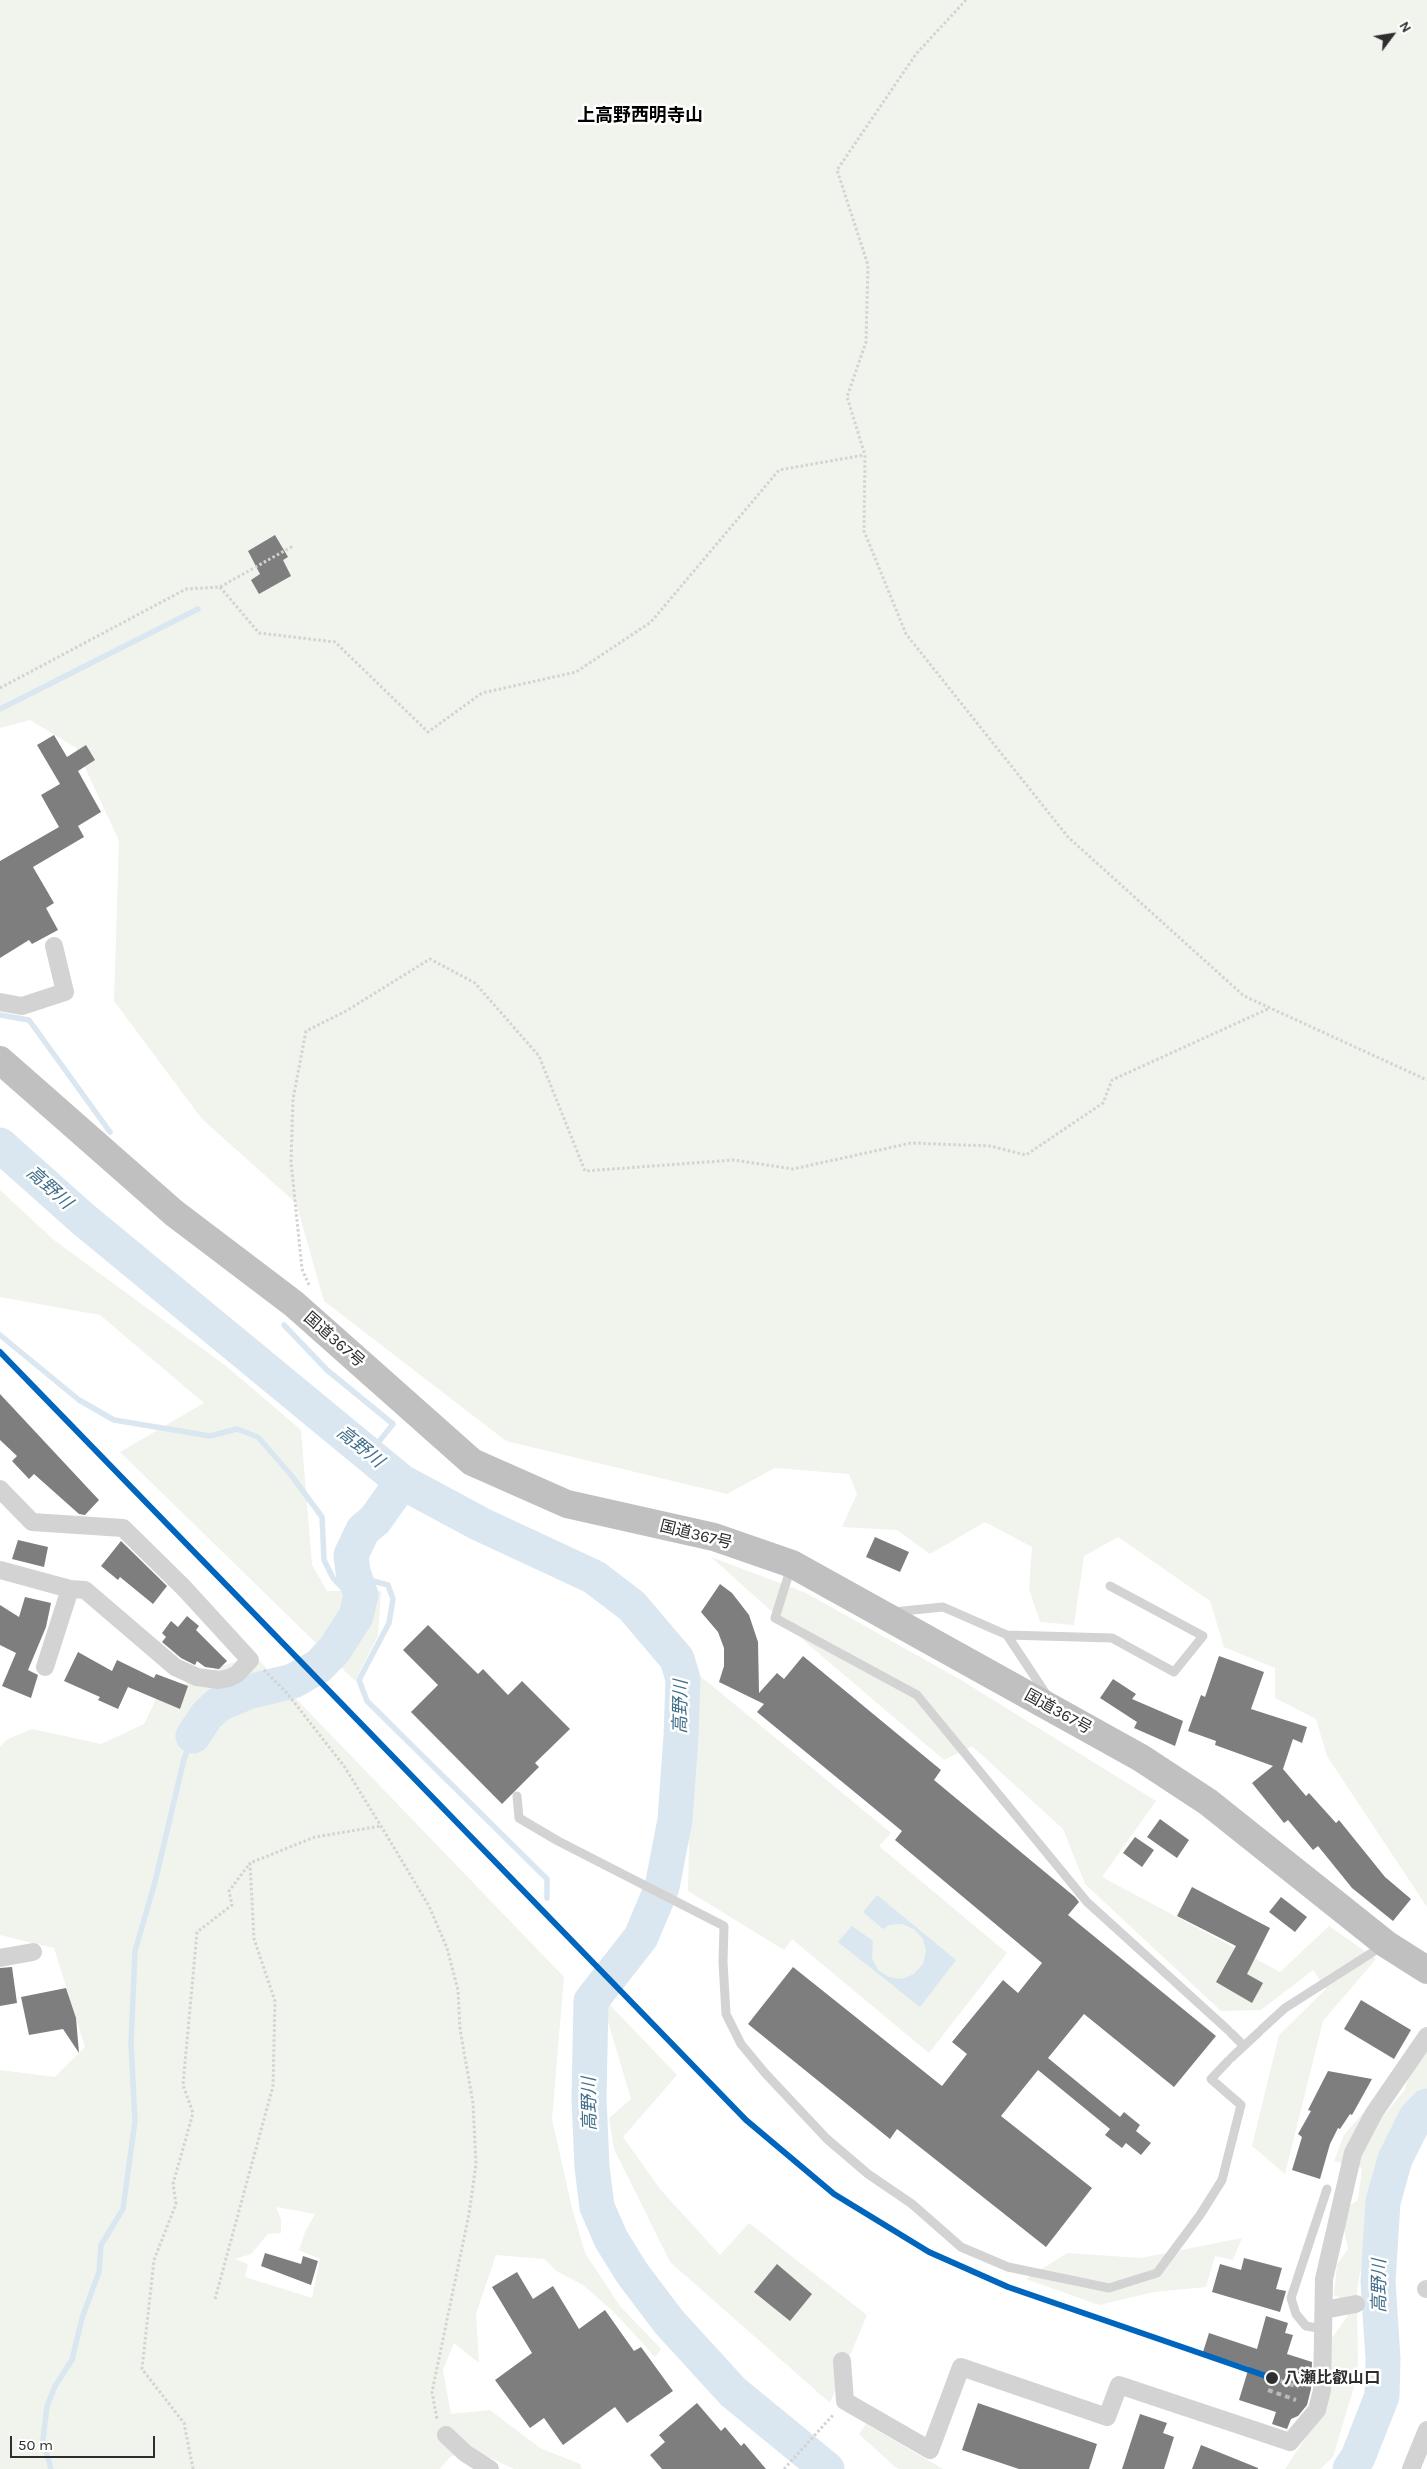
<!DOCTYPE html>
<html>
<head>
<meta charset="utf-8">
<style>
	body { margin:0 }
	#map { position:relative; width:1427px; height:2469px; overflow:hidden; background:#fff; font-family:Karla,sans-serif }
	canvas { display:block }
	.north { position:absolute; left:1367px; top:10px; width:50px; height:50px; -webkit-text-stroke:4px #fff; paint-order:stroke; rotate:59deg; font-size:14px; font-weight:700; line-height:20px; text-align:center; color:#2e2e2e }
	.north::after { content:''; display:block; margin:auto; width:18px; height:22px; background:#2e2e2e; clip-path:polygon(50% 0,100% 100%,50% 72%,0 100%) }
	.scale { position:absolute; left:10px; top:2436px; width:145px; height:22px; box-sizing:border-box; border:2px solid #2e2e2e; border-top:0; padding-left:6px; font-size:15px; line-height:18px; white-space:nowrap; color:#2e2e2e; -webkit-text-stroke:4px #fff; paint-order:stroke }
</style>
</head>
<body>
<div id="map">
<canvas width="1427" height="2469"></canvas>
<div class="north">N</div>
<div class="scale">50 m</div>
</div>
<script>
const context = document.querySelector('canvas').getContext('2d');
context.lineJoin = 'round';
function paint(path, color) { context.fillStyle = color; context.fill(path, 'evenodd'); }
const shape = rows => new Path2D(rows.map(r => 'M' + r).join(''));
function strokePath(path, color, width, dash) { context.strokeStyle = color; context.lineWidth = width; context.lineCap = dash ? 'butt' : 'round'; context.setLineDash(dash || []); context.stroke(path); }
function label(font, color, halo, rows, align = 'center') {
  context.font = font + ' Karla,"Noto Sans JP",sans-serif'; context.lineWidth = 5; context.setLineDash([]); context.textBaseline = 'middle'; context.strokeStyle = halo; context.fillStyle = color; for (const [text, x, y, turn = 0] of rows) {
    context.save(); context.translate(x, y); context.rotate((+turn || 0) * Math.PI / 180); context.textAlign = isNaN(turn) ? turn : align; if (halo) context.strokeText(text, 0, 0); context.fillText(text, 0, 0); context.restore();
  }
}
const green = shape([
	[0,0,1427,0,1427,1907,1327,1756,1316,1719,1275,1698,1275,1668,1224,1647,1210,1601,1118,1537,1084,1556,1074,1625,1040,1622,1029,1589,1032,1547,985,1522,930,1554,897,1530,842,1527,857,1494,849,1474,775,1468,727,1494,506,1441,324,1301,296,1203,202,1119,114,1001,119,841,76,748,30,720,0,728],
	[0,1190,54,1240,226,1366,301,1430,312,1565,327,1591,381,1591,378,1636,355,1681,120,1452,204,1403,100,1315,0,1297],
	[711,1557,806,1593,961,1680,1156,1801,1102,1877,1280,1972,1329,1926,1376,1959,1323,2021,1285,2174,1252,2146,1279,2035,1326,1989,1313,1970,1261,2010,1221,2011,1085,1884,1063,1829,972,1746,944,1760,809,1645],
	[254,1655,564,1977,552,2119,572,2208,585,2253,620,2306,661,2349,655,2357,614,2312,583,2285,556,2271,545,2259,496,2255,476,2314,479,2363,454,2343,443,2370,451,2414,490,2410,540,2448,580,2464,582,2469,514,2469,472,2449,450,2457,440,2469,0,2469,0,2070,55,2077,85,2047,54,1948,0,1935,0,1747,6,1740,32,1729,101,1744,144,1724,157,1697,217,1668],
	[276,2207,315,2214,305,2232,299,2250,320,2259,312,2298,245,2277,248,2264,235,2259,251,2254,268,2234,281,2233,281,2219],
	[693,1670,891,1833,879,1846,1007,1953,929,2053,792,1939,784,1950,688,1891],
	[610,2005,677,2075,623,2137,660,2189,720,2255,749,2223,867,2315,830,2403,670,2262,614,2149,609,2118,631,2099,604,2008],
	[1427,2052,1427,2101,1414,2112,1378,2170,1357,2290,1358,2373,1333,2457,1320,2469,1285,2469,1327,2405,1330,2341,1351,2311,1349,2302,1334,2295,1337,2264,1348,2249,1343,2224,1346,2208,1358,2200,1362,2168,1334,2161,1344,2135,1363,2113,1379,2121,1404,2091,1416,2057],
	[1242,2238,1233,2260,1215,2256,1206,2287,1154,2292,1099,2305,1026,2279,1067,2253,1141,2258],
	[866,2424,943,2469,899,2469,895,2467,859,2434]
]);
const water = shape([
	[877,1895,956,1960,920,2007,838,1942,852,1926,873,1941,872,1958,878,1970,889,1977,902,1979,914,1974,923,1964,926,1951,923,1939,914,1929,902,1924,889,1925,883,1929,863,1912]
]);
const stream = shape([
	[0,709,198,609],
	[0,1015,29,1020,110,1132],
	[284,1325,327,1370,393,1424,369,1454],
	[0,1335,79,1400,114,1420,210,1436,237,1429,258,1437,291,1475,322,1517,324,1560,333,1578,345,1591,373,1581,388,1585,393,1599,389,1623,359,1680,367,1701,547,1879,547,1898],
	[51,2469,43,2440,47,2406,55,2386,72,2360,82,2318,99,2272,101,2245,123,2209,135,2121,131,2043,135,1951,155,1882,184,1759,193,1736]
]);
const river = shape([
	[0,1145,83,1219,402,1482,480,1524,594,1577,632,1606,677,1659,683,1679,681,1736,675,1820,662,1887,641,1937,591,2001,589,2098,592,2167,597,2207,611,2239,632,2273,669,2322,733,2392,827,2469],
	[193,1736,207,1715,219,1704,248,1692,293,1681,319,1666,335,1649,356,1616,361,1595,353,1572,351,1555,363,1530,375,1520,402,1482],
	[1350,2469,1358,2457,1382,2396,1383,2359,1378,2281,1383,2202,1395,2159,1416,2117,1427,2106]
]);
const building = shape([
	[275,535,288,557,283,560,291,576,259,594,251,580,260,574,248,551],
	[54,735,67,757,86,745,95,760,78,771,101,812,78,826,84,837,33,867,54,903,46,908,58,930,32,944,29,940,0,958,0,861,59,827,41,795,60,784,37,745],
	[0,1394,99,1500,85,1515,79,1514,34,1474,29,1479,12,1461,17,1456,0,1440],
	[875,1537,909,1552,900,1572,866,1557],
	[18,1540,48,1547,44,1567,12,1559],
	[121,1541,167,1586,153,1604,120,1577,118,1580,101,1566],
	[720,1584,732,1593,749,1615,758,1642,759,1693,777,1673,784,1679,803,1656,941,1770,934,1780,1075,1897,1079,1902,1068,1915,1216,2036,1174,2087,1084,2014,1048,2058,1120,2117,1124,2112,1140,2125,1136,2131,1151,2143,1141,2155,1126,2143,1122,2148,1105,2135,1110,2129,1038,2070,1001,2116,1092,2188,1046,2247,897,2129,890,2139,748,2024,793,1967,942,2086,967,2054,952,2042,1003,1980,1018,1993,1042,1963,895,1840,902,1831,757,1712,764,1704,719,1682,724,1666,724,1648,718,1632,701,1612],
	[25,1597,51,1603,46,1627,28,1670,38,1675,31,1698,2,1686,16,1653,0,1645,0,1605,19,1617],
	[187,1616,199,1626,196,1630,227,1661,219,1669,205,1667,197,1661,195,1665,181,1658,162,1642,166,1637,162,1633,171,1621,178,1627],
	[428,1625,478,1674,483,1669,508,1695,522,1681,570,1729,535,1763,539,1767,502,1804,411,1712,438,1685,403,1650],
	[78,1652,112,1671,117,1660,154,1678,156,1674,188,1686,180,1709,128,1687,118,1709,98,1700,100,1697,64,1681],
	[1219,1656,1264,1672,1251,1709,1307,1727,1302,1743,1293,1739,1283,1769,1306,1796,1309,1793,1336,1823,1339,1820,1385,1877,1411,1899,1393,1921,1352,1888,1318,1846,1313,1850,1288,1820,1284,1823,1252,1783,1273,1766,1215,1745,1216,1741,1188,1731,1201,1695,1205,1697],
	[1113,1679,1136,1694,1132,1699,1183,1721,1175,1746,1134,1728,1137,1722,1100,1698],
	[1160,1819,1189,1840,1177,1858,1147,1837],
	[1135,1837,1154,1850,1142,1867,1123,1853],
	[1192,1887,1270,1928,1247,1974,1263,1983,1252,2003,1216,1982,1236,1946,1177,1916],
	[1281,1897,1307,1917,1295,1932,1269,1912],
	[12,1967,17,2003,0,2006,0,1968],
	[66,1988,76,2018,79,2053,63,2029,29,2035,21,1997],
	[1361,2000,1411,2030,1394,2059,1344,2029],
	[1328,2071,1372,2079,1352,2115,1350,2114,1340,2129,1338,2128,1330,2144,1320,2179,1292,2170,1302,2137,1298,2134,1311,2111,1308,2110],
	[265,2253,301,2264,303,2256,318,2261,311,2285,261,2266],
	[1244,2258,1282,2268,1276,2289,1286,2291,1280,2312,1212,2292,1220,2264,1241,2270],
	[777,2264,812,2294,790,2321,754,2292],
	[517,2272,533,2299,553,2286,579,2329,605,2310,634,2351,641,2347,673,2391,627,2423,615,2407,563,2445,544,2418,530,2428,495,2380,532,2353,492,2287],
	[1266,2316,1288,2323,1285,2333,1293,2335,1287,2354,1312,2362,1311,2389,1307,2405,1298,2416,1291,2419,1287,2429,1272,2424,1276,2412,1239,2400,1249,2367,1203,2352,1209,2333,1257,2349],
	[697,2403,721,2431,725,2427,741,2446,744,2443,766,2469,662,2469,650,2455,665,2442,659,2435],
	[978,2403,1097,2444,1089,2469,1019,2469,962,2450],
	[1140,2414,1167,2423,1163,2433,1174,2437,1164,2469,1122,2469],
	[1201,2445,1258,2468,1258,2469,1192,2469]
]);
const path = shape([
	[966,0,916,54,837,170,868,265,866,342,847,397,865,455,864,531,906,634,1068,837,1244,996,1427,1080],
	[220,587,259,633,335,642,428,732,482,693,576,672,651,622,779,470,864,455],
	[0,688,186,589,220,587,293,546],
	[309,1285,302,1269,291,1162,293,1099,306,1031,346,1011,430,959,475,983,539,1056,585,1171,734,1160,793,1169,911,1143,990,1146,1026,1155,1103,1103,1112,1080,1270,1008],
	[264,1670,286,1692,344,1766,381,1826,429,1906,447,1948,458,1990,460,2029,473,2103,476,2164,469,2214,432,2392,437,2419],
	[215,2299,273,2086,275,2001,254,1939,250,1863,315,1837,381,1826],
	[193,2469,184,2423,142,2369,154,2260,176,2204,173,2184,193,2113,183,2085,197,1932,232,1905,229,1891,250,1863],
	[784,2469,833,2415]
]);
const lane = shape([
	[791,1567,775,1618,917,1695,1087,1902,1228,2030],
	[893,1612,943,1607,1007,1635,1112,1638,1174,1672,1203,1636,1110,1586],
	[1007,1635,1048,1697],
	[517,1796,519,1818,558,1841,724,1926,723,1962,726,2014,741,2044,765,2073,827,2139,868,2174,912,2204,961,2247,1008,2267,1109,2288,1157,2273,1200,2215,1222,2180,1241,2105,1211,2079,1228,2061],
	[1262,2029,1285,2008,1384,1945],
	[1231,2033,1243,2045],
	[1231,2058,1259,2032],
	[1324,2329,1306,2326,1296,2314,1291,2298,1327,2189]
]);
const street = shape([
	[0,1002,22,1006,65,992,54,946],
	[0,1489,32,1522,123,1528,184,1588,250,1660,237,1674,229,1678,219,1680,197,1677,175,1667,85,1590,70,1589,0,1570],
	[45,1667,70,1589],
	[0,1958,33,1952],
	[1426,2289,1427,2289],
	[1324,2310,1356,2304],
	[842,2361,845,2401,930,2450,961,2367,1107,2417,1119,2385,1290,2442,1317,2410,1322,2390,1324,2279,1353,2153,1374,2113,1427,2036],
	[446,2435,465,2453,490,2469],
	[1411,2469,1427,2430]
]);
const highway = shape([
	[0,1060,174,1213,294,1304,472,1462,567,1504,714,1537,792,1564,1141,1758,1208,1802,1386,1944,1427,1970]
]);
const rail = shape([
	[1272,2378,1298,2387],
	[1268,2390,1296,2400]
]);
const rail1 = shape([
	[0,1352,746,2120,834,2194,929,2252,1008,2287,1272,2378]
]);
const markers = [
	[1272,2378,7,"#2e2e2e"]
];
const streetNames = [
	["国道367号",334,1340,41],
	["国道367号",696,1535,14],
	["国道367号",1058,1712,29]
];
const stopNames = [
	["八瀬比叡山口",1284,2378]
];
const neighbourhoodNames = [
	["上高野西明寺山",640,116]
];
const waterNames = [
	["高野川",49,1188,42],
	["高野川",360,1447,39],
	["高野川",681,1707,-89],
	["高野川",590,2104,-91],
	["高野川",1380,2286,-90]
];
paint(green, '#f0f4ec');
paint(water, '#dae7f0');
strokePath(stream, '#dae7f0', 5.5);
strokePath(river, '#dae7f0', 35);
paint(building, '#7e7e7e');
strokePath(path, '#d3d3d3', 3, [2.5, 2.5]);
strokePath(lane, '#d3d3d3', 9);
strokePath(street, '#d3d3d3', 18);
strokePath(highway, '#c0c0c0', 28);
strokePath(rail, '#bababa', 4, [5, 4]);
strokePath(rail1, '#0065bd', 6);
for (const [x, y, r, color] of markers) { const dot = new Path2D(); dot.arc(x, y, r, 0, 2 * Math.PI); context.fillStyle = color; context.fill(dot); strokePath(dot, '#fff', 2); }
label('16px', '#2e2e2e', '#fff', streetNames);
label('bold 16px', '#2e2e2e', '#fff', stopNames, 'left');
label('bold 18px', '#000', '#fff', neighbourhoodNames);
label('italic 18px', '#426f8b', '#fff', waterNames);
</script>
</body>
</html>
